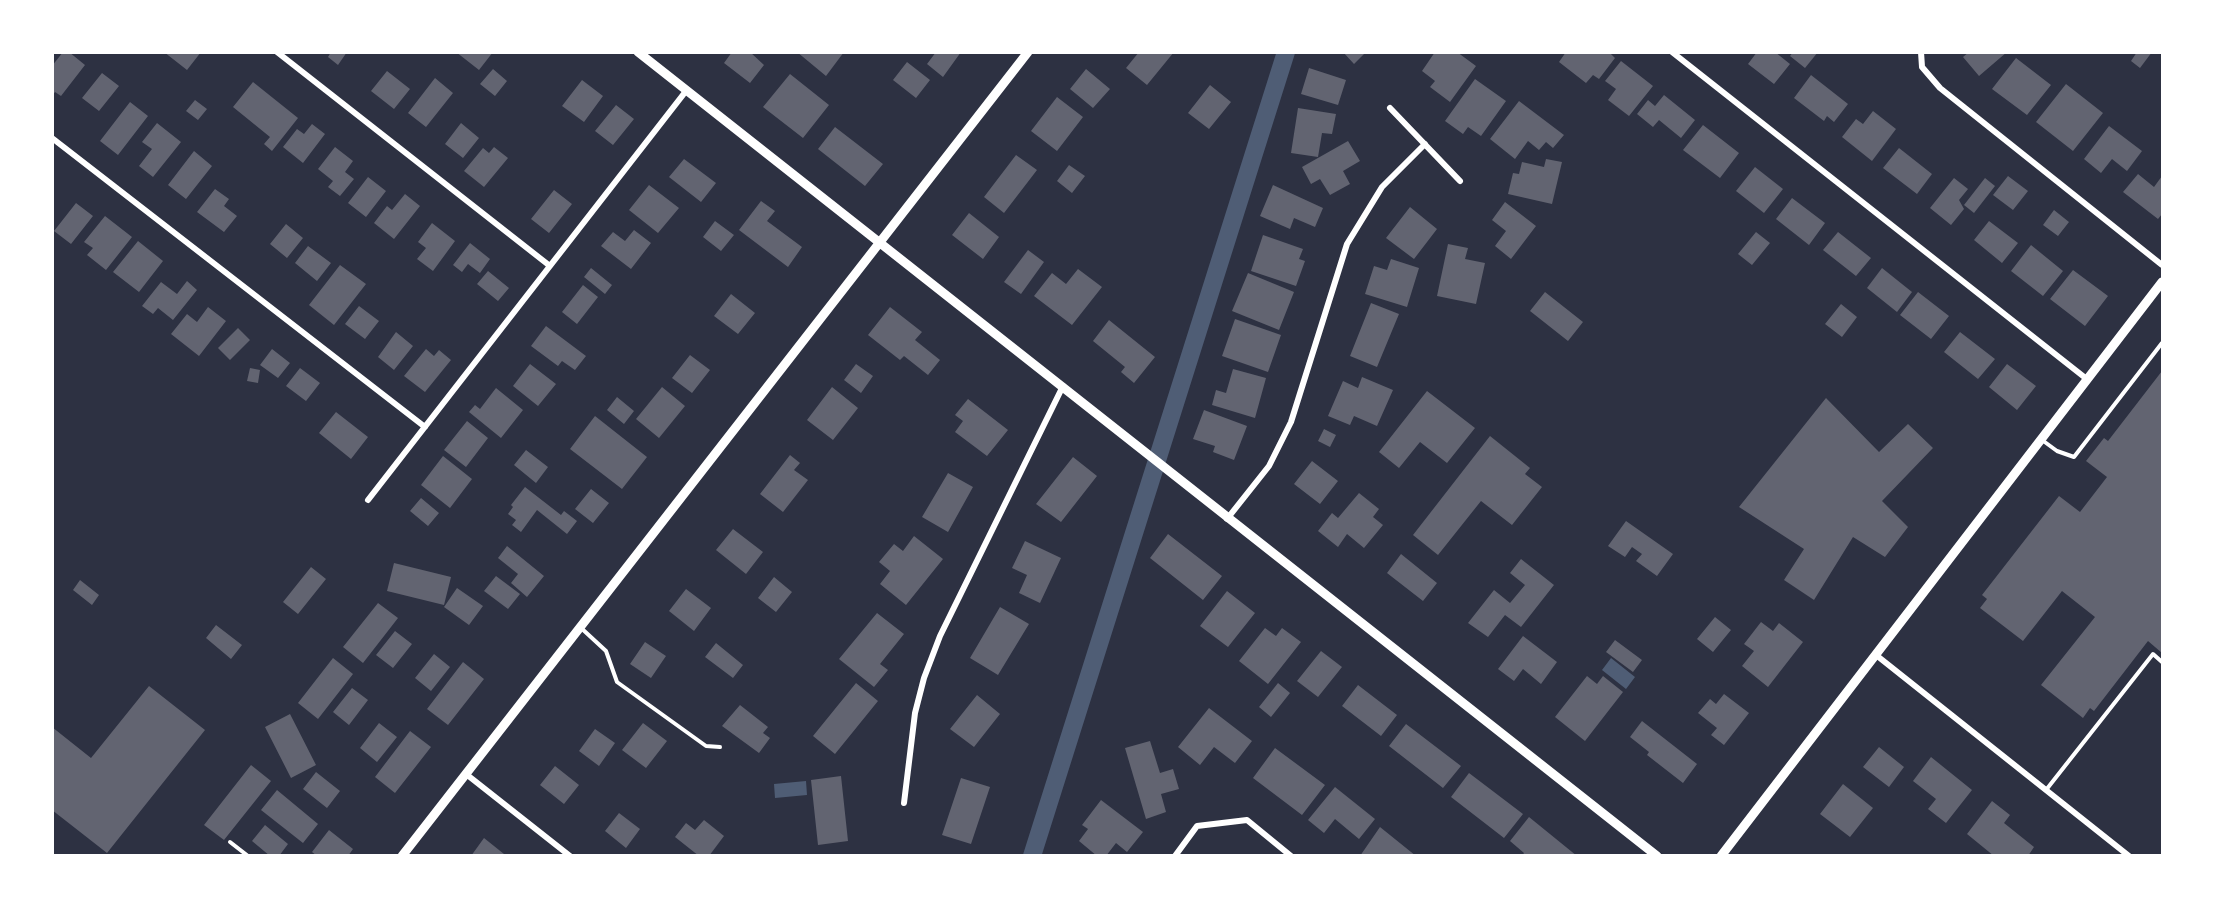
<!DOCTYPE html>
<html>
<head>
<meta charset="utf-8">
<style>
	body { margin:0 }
	#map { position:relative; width:2215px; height:908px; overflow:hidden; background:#2d3142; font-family:Bitter,serif }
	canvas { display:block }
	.frame { position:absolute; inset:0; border:54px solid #fff; pointer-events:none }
</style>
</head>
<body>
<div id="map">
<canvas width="2215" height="908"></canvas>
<div class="frame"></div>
</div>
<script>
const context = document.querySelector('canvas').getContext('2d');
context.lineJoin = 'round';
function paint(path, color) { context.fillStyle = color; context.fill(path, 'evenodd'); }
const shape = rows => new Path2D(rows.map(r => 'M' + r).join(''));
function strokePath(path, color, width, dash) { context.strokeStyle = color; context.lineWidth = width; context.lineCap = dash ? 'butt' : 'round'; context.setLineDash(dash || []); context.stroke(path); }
const water = shape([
	[1611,658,1635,677,1626,689,1602,670],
	[806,781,807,795,775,798,774,784]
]);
const canal = shape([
	[1032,856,1286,52]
]);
const building = shape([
	[63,52,69,52,85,65,61,96,55,92,52,96,52,66],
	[164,52,201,52,187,70],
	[331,52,347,52,338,65,328,57],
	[456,52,493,52,479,70],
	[732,52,750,52,764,65,750,83,724,63],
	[797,52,844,52,826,76],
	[936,52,961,52,943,77,927,64],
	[1139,52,1174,52,1147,85,1126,68],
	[1343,52,1366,52,1354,64],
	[1435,52,1457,52,1476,66,1450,102,1430,87,1435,81,1422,71],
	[1566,52,1609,52,1615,58,1599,79,1593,75,1586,83,1559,62],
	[1757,52,1775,52,1790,64,1774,84,1748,64],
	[1793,52,1818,52,1805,68,1790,56],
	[1969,52,2007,52,1979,76,1963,57],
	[2137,52,2152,52,2140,68,2131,61],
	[2016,58,2051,85,2027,115,1992,89],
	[1621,61,1653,86,1629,116,1608,100,1616,89,1605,81],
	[907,62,930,80,916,98,893,80],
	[1309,68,1346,80,1338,105,1301,94],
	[493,69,507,81,495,96,480,84],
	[1086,69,1110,89,1093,108,1070,89],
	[387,71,410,89,394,109,371,91],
	[102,73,119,86,99,111,82,98],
	[790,74,829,105,803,138,763,107],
	[1811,75,1848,104,1834,122,1827,116,1824,121,1794,98],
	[435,78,453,93,426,127,408,113],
	[1475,79,1506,101,1481,136,1468,127,1463,134,1445,121],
	[582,80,603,96,584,122,562,106],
	[253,82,298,118,272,151,264,144,270,137,233,107],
	[2066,84,2103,113,2073,151,2036,122],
	[1210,85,1231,102,1209,129,1188,113],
	[1664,95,1695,120,1681,138,1659,120,1653,127,1637,114,1648,100,1655,106],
	[1057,97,1083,117,1057,151,1031,131],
	[195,100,207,109,198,120,186,111],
	[1519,101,1564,135,1553,148,1546,142,1539,150,1528,141,1515,159,1490,139],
	[130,102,148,116,118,155,100,141],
	[616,105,634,119,613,145,595,131],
	[1298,108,1336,114,1332,134,1322,133,1318,157,1291,153],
	[1873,111,1896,129,1872,161,1842,137,1856,119,1863,124],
	[157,123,181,142,153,177,139,166,152,149,142,142],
	[461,123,479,138,463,158,445,144],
	[312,124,325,134,303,163,283,147,297,129,304,134],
	[1703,125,1739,153,1720,178,1683,150],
	[2109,126,2142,151,2127,171,2112,159,2101,173,2084,159],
	[835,127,883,164,865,186,818,149],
	[1348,141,1360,161,1343,171,1350,184,1330,195,1320,179,1311,184,1302,167],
	[335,147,353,161,345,172,354,179,340,196,328,187,333,181,318,169],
	[494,147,508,158,484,187,464,171,483,148,489,153],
	[1899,148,1932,174,1917,194,1883,168],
	[194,151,212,166,186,199,168,185],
	[1016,155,1037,170,1004,213,984,197],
	[684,159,716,183,701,202,669,177],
	[1546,159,1562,162,1552,204,1508,194,1513,173,1519,174,1522,162,1544,167],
	[1069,165,1085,176,1072,193,1057,181],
	[1755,167,1783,189,1764,213,1736,191],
	[2138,174,2154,187,2162,176,2162,214,2158,219,2123,192],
	[2008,176,2028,191,2013,210,1993,195],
	[368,177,386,191,366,217,348,203],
	[1954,178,1968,189,1959,200,1964,209,1951,225,1930,208],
	[1985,178,1995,186,1974,213,1964,205],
	[649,185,679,208,658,233,629,210],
	[1273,185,1323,208,1315,227,1294,218,1290,229,1260,216],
	[215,189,229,199,224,206,237,216,224,232,197,212],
	[554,190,572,204,549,233,531,219],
	[405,194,420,206,394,239,374,223,387,206,392,210],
	[1792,198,1825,223,1809,245,1776,219],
	[761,201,775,211,767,221,802,247,788,267,739,230],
	[1505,202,1536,226,1511,259,1495,246,1506,231,1492,220],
	[76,203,93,216,71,244,54,231],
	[1410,207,1437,229,1414,259,1386,238],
	[2054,210,2069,222,2058,236,2043,225],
	[969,213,999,237,983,259,952,235],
	[105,216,132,237,106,270,87,255,93,248,84,242],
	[715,221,734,235,721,251,703,237],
	[1989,221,2018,243,2002,263,1974,240],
	[432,223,455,241,433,271,417,259,426,248,418,242],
	[286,224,303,238,287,258,270,244],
	[634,230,651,243,631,269,601,246,613,232,625,241],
	[1756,232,1770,243,1752,265,1738,254],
	[1838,232,1871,258,1856,276,1823,250],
	[1263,235,1303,249,1299,259,1305,261,1296,286,1251,271],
	[138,241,163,261,139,292,113,272],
	[470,243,490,259,480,273,468,264,462,272,453,265],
	[1448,244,1468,248,1465,259,1485,263,1476,304,1437,296],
	[2031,245,2063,271,2043,296,2011,271],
	[308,246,331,263,317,281,295,263],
	[1028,250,1044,262,1021,294,1004,282],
	[1391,259,1419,268,1407,307,1365,294,1374,266,1387,270],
	[340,265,366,284,334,325,309,305],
	[591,268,612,285,605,294,584,277],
	[1882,268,1912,292,1897,312,1867,288],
	[1078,269,1102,287,1072,325,1034,296,1052,273,1066,284],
	[2073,270,2108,296,2085,326,2050,299],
	[488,271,509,288,498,301,477,284],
	[1248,273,1294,292,1279,330,1232,311],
	[187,281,197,290,173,320,158,308,153,314,142,306,161,282,177,294],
	[583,285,598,297,577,324,562,312],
	[1545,292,1583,322,1568,341,1530,311],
	[1918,292,1949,316,1931,339,1900,315],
	[731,294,755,313,738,334,714,316],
	[1371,303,1399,314,1377,367,1350,356],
	[1841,304,1857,317,1842,337,1825,324],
	[359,306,379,321,365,339,345,324],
	[208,307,226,321,199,356,171,334,187,314,197,322],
	[890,307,922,332,915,340,940,360,928,375,904,356,900,360,868,335],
	[1235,319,1281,335,1268,372,1222,356],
	[1109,320,1155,357,1134,383,1121,372,1125,367,1093,341],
	[546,326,586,356,575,370,562,361,558,366,531,346],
	[238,328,250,340,230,360,218,348],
	[396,332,413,346,394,370,378,357],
	[1960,332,1995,359,1978,379,1944,352],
	[272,349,290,363,278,378,260,365],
	[426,349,434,356,439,350,451,360,425,392,404,376],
	[690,355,710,370,692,393,672,378],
	[530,364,556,384,538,406,513,386],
	[856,364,873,376,861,393,844,380],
	[2007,364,2036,386,2017,410,1989,387],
	[250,368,260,370,258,383,247,381],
	[300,368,320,383,306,401,286,386],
	[1233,369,1266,378,1255,418,1212,405,1216,390,1226,393],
	[2162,371,2162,653,2148,641,2094,711,2090,708,2083,718,2041,685,2095,617,2062,591,2023,641,1980,608,1987,599,1982,595,2059,496,2080,512,2107,477,2086,461,2104,438,2108,441],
	[1362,377,1393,390,1377,426,1354,416,1350,425,1328,416,1343,381,1358,388],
	[662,387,685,406,659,438,636,419],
	[832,387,858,408,833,440,807,420],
	[496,388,523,410,501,438,469,412,475,405,480,409],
	[1427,391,1475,428,1447,463,1420,442,1399,468,1379,452],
	[617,397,634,411,624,424,607,410],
	[1826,398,1879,452,1908,424,1933,448,1882,501,1908,527,1885,557,1853,537,1814,600,1784,580,1804,549,1739,507],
	[968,399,1008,430,987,456,955,432,963,421,955,415],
	[1204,410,1247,426,1234,460,1213,452,1215,446,1193,439],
	[336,412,368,437,351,459,319,433],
	[595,416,647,457,622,489,570,449],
	[467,421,488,438,466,467,444,450],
	[1324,429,1336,435,1330,447,1318,441],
	[1490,436,1530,468,1525,474,1542,487,1512,525,1481,501,1438,555,1413,535],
	[526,450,548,467,536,483,514,465],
	[790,455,800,463,794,470,808,480,783,512,760,494],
	[443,456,472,479,450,508,421,485],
	[1073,457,1097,476,1061,522,1036,504],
	[1312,461,1338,481,1320,504,1294,484],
	[948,473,973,487,948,532,922,517],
	[525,487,561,515,564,511,577,521,567,534,537,510,521,532,512,525,516,520,508,514,513,507,511,505],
	[591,489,609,503,593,523,575,509],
	[1359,493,1379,509,1373,517,1383,525,1364,548,1347,534,1338,547,1318,531,1332,513,1338,518],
	[421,498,439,513,428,526,410,511],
	[1626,521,1673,554,1657,576,1636,561,1642,554,1632,547,1625,557,1608,546],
	[733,529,763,552,746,574,716,550],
	[1168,534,1222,576,1203,600,1150,558],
	[914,536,943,559,906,605,880,584,890,571,879,562,894,544,903,551],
	[1025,541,1061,558,1040,603,1019,593,1027,575,1012,568],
	[507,546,544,576,527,597,511,583,518,574,498,558],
	[1401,554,1437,583,1423,601,1387,573],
	[1521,559,1554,585,1521,627,1505,615,1488,637,1468,623,1494,590,1510,603,1525,585,1510,573],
	[394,563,451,577,444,605,387,591],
	[311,567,326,579,298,614,283,602],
	[496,576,520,594,508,609,484,591],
	[774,577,792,592,776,612,758,598],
	[80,580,99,595,92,605,73,590],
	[457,588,483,606,469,625,444,607],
	[686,589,711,608,694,631,669,611],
	[1227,591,1255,613,1228,647,1200,626],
	[378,603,398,618,363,663,343,647],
	[1000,607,1029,624,998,675,970,658],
	[877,613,904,634,880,664,888,670,874,687,839,659],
	[1715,617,1731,630,1713,652,1697,639],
	[1761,622,1773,631,1779,623,1803,642,1768,687,1742,666,1754,651,1744,644],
	[216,625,242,645,231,659,206,638],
	[1265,628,1276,636,1282,628,1301,642,1268,684,1239,661],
	[395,631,412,644,393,668,376,655],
	[1523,636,1557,662,1541,684,1523,669,1514,681,1498,669],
	[1615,640,1642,660,1633,672,1606,652],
	[645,642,666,656,651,678,630,664],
	[716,643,743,665,733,678,705,657],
	[1321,651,1342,667,1318,697,1297,681],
	[434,654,450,667,431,691,415,678],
	[333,658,353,674,318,719,298,703],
	[463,662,484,679,448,725,427,709],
	[1587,676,1597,684,1603,676,1623,692,1585,741,1555,717],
	[856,683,878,701,835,754,813,736],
	[1278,683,1290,693,1271,717,1259,707],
	[1358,685,1397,715,1381,736,1342,706],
	[149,686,205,730,107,853,52,810,52,727,91,758],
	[352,688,368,700,349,725,333,712],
	[1724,694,1749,713,1724,745,1711,735,1717,728,1698,713,1710,699,1716,704],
	[977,695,1000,714,974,747,950,729],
	[740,705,768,727,763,733,770,738,759,753,722,726],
	[1209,708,1252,741,1235,763,1214,747,1200,765,1178,747],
	[290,714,316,765,291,778,265,727],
	[1642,721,1697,764,1683,783,1647,755,1649,752,1630,737],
	[379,723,397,737,377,762,360,748],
	[643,723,667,741,646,768,622,750],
	[1406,724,1461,766,1443,788,1389,746],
	[595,729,615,743,599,766,579,751],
	[410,731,431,747,395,793,375,777],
	[1150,741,1160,773,1173,769,1179,789,1161,794,1166,812,1146,819,1125,748],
	[1879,747,1904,767,1889,787,1863,767],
	[1275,748,1325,785,1302,815,1253,778],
	[1931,757,1972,790,1946,823,1928,809,1936,799,1913,781],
	[251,765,271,781,224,840,204,825],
	[555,766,579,785,564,804,540,785],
	[316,772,340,791,327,808,303,789],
	[1469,773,1523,814,1504,838,1451,797],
	[841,776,848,841,818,845,811,780],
	[961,778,990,787,971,844,942,835],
	[1843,784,1873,808,1850,837,1820,814],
	[1335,787,1375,819,1359,839,1335,819,1324,833,1308,820],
	[277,790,318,824,303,843,261,810],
	[1101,800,1143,832,1127,852,1116,843,1106,856,1097,856,1079,841,1088,829,1082,825],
	[1992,801,2010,815,2004,823,2034,847,2028,856,1994,856,1967,834],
	[619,813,640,829,626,848,605,831],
	[1529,817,1577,856,1522,856,1524,853,1510,841],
	[704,820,724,836,709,856,699,856,675,837,686,823,695,830],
	[265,825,288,844,279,856,270,856,252,841],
	[1380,827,1416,856,1360,856],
	[329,830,353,849,348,856,317,856,312,852],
	[484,838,504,854,502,856,471,856]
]);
const service = shape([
	[2042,440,2057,451,2074,457,2162,343],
	[580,627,606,651,617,682,706,746,720,747],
	[2046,790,2153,654,2162,662],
	[230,842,248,856]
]);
const minor = shape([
	[277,52,550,266],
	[1672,52,2088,380],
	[1921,52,1922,67,1940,88,2162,265],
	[1390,108,1460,181],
	[52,138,425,427],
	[368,500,686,91],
	[1227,519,1269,466,1291,422,1347,244,1382,187,1425,144],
	[1876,655,2129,856],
	[466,774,570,856],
	[904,803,915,713,924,678,940,636,1063,386],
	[1175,856,1197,826,1247,820,1291,856]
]);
const tertiary = shape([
	[638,52,1657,856],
	[402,856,1028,52],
	[1721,856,2162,282]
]);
paint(water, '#4f5d75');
strokePath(canal, '#4f5d75', 18);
paint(building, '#626471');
strokePath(service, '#fff', 4);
strokePath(minor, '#fff', 6);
strokePath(tertiary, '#fff', 9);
</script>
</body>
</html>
